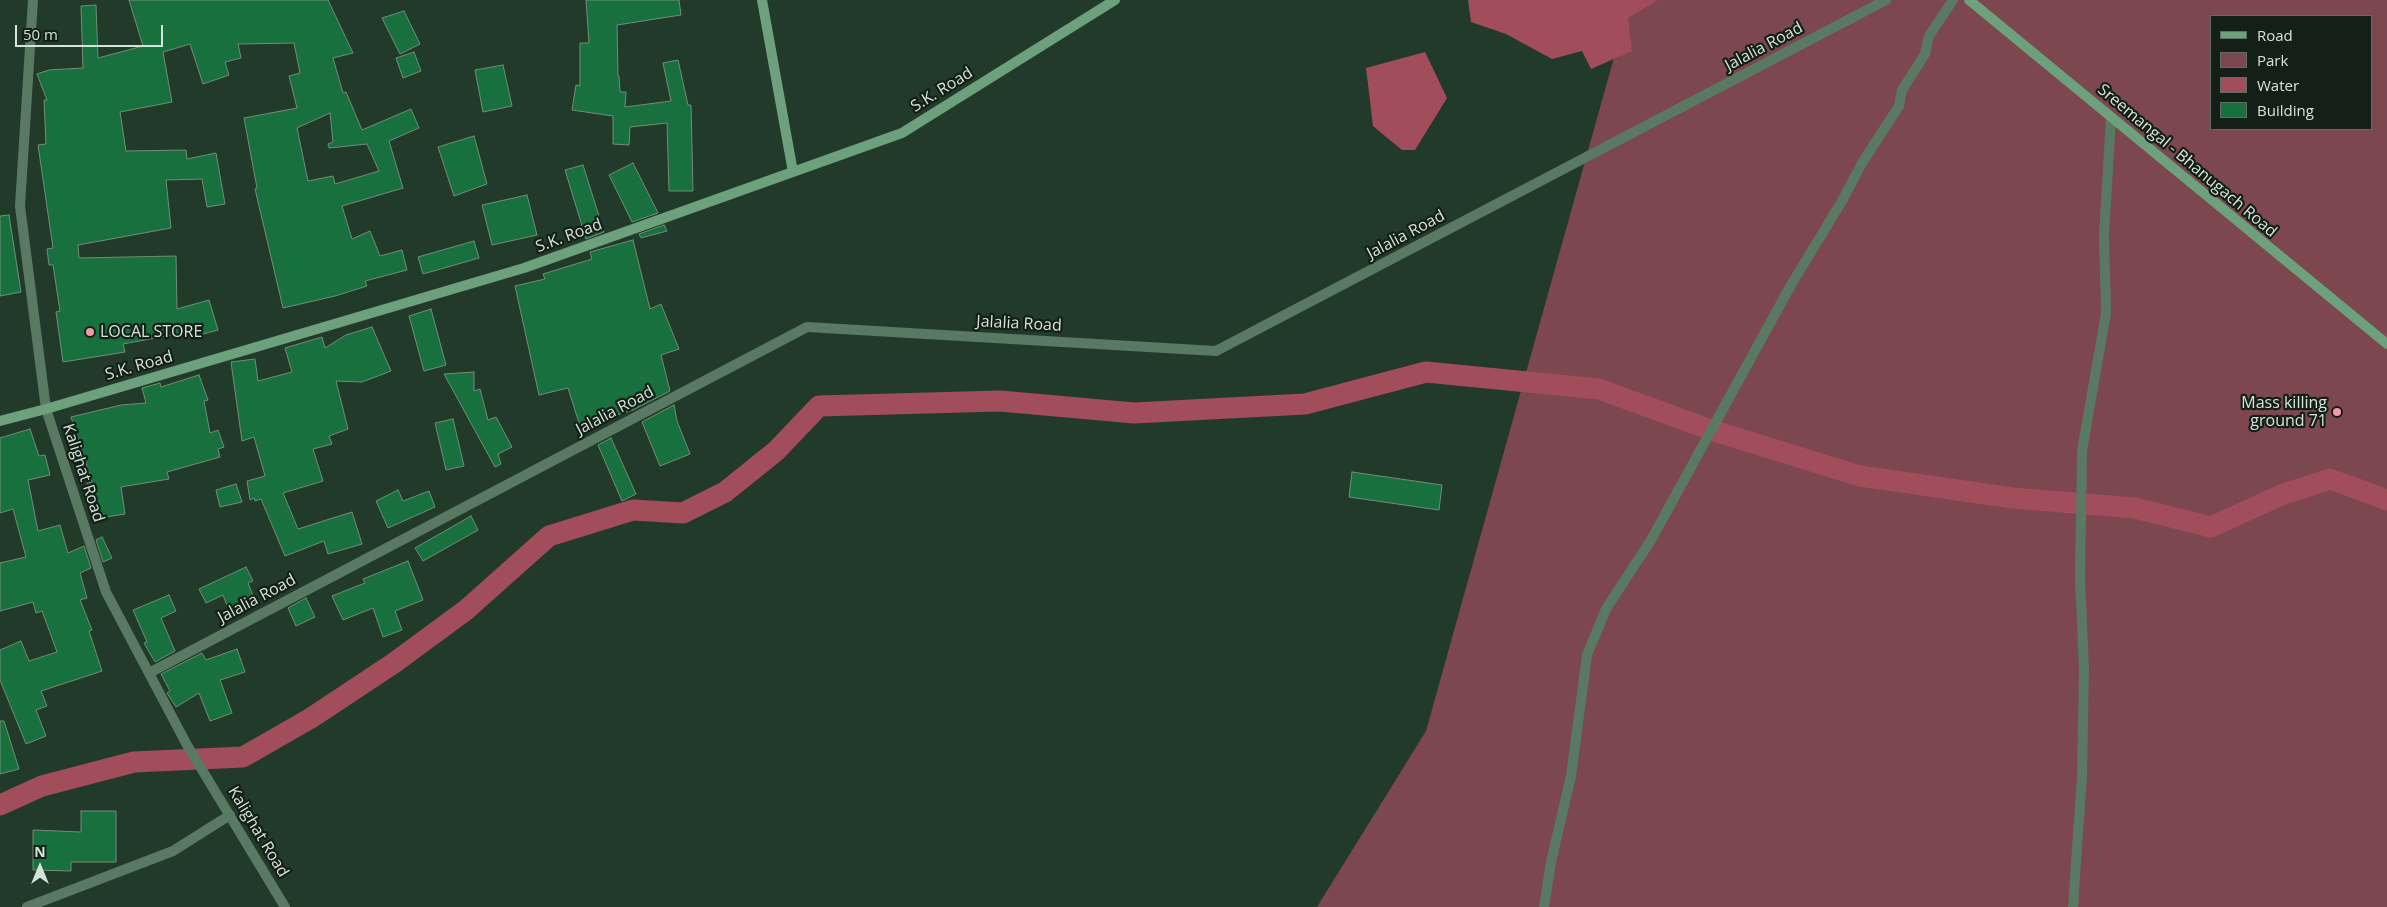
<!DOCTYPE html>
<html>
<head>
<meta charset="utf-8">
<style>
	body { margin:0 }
	#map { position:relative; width:2387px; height:907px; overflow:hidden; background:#223a2a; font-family:"Open Sans",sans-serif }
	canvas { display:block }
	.legend { position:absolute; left:2210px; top:15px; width:162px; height:115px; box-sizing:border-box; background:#141f17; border:1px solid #616d64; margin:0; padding:6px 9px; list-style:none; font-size:15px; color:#d5e3d8 }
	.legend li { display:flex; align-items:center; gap:10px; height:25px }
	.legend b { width:25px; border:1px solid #616d64 }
	.north { position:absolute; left:15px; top:842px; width:50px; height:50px; -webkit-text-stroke:4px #141f17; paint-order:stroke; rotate:0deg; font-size:14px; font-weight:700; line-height:20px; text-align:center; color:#d5e3d8 }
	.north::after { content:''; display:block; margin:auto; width:18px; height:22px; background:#d5e3d8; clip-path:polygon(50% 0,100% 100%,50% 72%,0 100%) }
	.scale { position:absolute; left:15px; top:25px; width:148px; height:22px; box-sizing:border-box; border:2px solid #d5e3d8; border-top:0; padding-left:6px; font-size:15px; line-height:18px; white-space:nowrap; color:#d5e3d8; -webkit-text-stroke:4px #141f17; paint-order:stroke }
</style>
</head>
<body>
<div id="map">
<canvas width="2387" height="907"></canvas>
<ul class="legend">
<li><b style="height:6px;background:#6da07c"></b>Road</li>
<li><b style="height:14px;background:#7c474e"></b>Park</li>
<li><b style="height:14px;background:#a24d5b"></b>Water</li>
<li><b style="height:14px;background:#18703f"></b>Building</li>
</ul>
<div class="north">N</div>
<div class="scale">50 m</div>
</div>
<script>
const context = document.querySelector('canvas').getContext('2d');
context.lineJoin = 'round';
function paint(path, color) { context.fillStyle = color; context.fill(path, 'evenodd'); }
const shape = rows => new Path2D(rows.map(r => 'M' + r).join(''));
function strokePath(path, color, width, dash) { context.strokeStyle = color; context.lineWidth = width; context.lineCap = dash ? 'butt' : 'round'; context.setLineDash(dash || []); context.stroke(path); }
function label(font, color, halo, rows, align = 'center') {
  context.font = font + ' "Open Sans",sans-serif'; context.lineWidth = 4.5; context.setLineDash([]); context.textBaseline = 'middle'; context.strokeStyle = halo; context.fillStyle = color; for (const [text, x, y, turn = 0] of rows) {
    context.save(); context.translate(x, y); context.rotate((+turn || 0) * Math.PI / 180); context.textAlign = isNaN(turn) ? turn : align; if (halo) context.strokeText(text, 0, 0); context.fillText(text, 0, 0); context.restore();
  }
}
const green = shape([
	[1630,0,2387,0,2387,907,1317,907,1426,731],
	[2211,16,2371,16,2371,129,2211,129]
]);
const water = shape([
	[1468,0,1658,0,1628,18,1632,51,1591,69,1582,51,1552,59,1506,34,1471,22],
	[1425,52,1447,98,1415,150,1402,150,1373,126,1366,68]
]);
const canal = shape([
	[0,805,42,786,134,762,243,757,311,718,394,663,466,610,549,536,633,510,683,513,725,492,776,451,819,406,1000,401,1134,413,1305,404,1426,372,1599,389,1711,430,1860,476,2013,498,2135,508,2211,527,2281,495,2330,479,2387,500]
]);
const building = shape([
	[129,0,328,0,353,53,333,58,343,93,346,92,362,130,411,109,419,128,389,141,403,188,342,206,352,239,370,231,380,256,402,250,407,270,365,281,367,286,335,296,283,308,255,189,257,188,244,118,297,108,289,76,300,73,294,43,238,44,241,58,225,62,229,75,203,84,190,44,163,52,172,102,120,112,126,151,186,150,187,159,216,153,225,204,207,207,202,179,166,180,171,228,78,245,79,258,176,256,177,309,209,300,218,330,189,338,188,332,123,344,125,352,63,362,56,312,60,311,53,265,49,265,47,249,53,248,38,145,46,144,44,100,47,100,37,74,49,70,83,68,81,6,96,5,98,58,143,46,129,0],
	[330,113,333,142,328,144,329,148,367,144,379,171,335,184,333,176,308,181,297,128,330,113],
	[586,0,679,0,681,15,617,25,618,76,619,76,620,92,626,92,625,107,671,101,663,63,678,60,688,105,691,105,693,191,669,191,667,123,630,127,629,145,613,144,613,116,572,110,576,85,580,86,580,43,589,43,586,0],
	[404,11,420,44,400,54,382,18,404,11],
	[414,52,421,71,403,78,396,58,414,52],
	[503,65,512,106,483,112,475,70,503,65],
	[474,136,487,184,454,196,438,147,474,136],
	[633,163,658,213,632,222,609,175,633,163],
	[583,165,604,232,586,239,565,170,583,165],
	[527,195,537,235,492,245,482,205,527,195],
	[9,215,21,292,0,296,0,216,9,215],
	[664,225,667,231,641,238,639,234,664,225],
	[633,240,650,309,661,304,679,349,661,355,670,391,633,410,580,426,568,388,539,395,515,286,545,279,543,274,592,259,590,252,633,240],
	[474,241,479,258,423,274,418,257,474,241],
	[431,309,446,365,424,371,409,316,431,309],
	[372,327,391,371,362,382,336,381,348,429,329,436,332,444,313,449,323,481,283,493,298,529,352,512,362,544,328,554,324,541,285,556,261,499,255,501,254,498,250,500,247,481,265,476,254,437,242,441,231,362,255,359,258,381,292,372,285,348,322,337,325,348,346,335,372,327],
	[474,372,474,391,480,389,488,420,496,417,512,447,498,454,501,464,495,467,444,374,474,372],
	[199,375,208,400,204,401,210,433,218,430,224,447,218,449,220,457,167,472,169,479,121,487,125,514,93,519,87,483,92,482,71,417,121,405,146,403,142,388,160,383,161,387,199,375],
	[674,405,677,421,690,454,660,466,642,422,674,405],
	[453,419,464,466,446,470,435,423,453,419],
	[30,429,39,456,45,455,50,475,28,480,38,531,60,525,68,553,84,546,91,568,80,573,87,598,80,600,92,630,89,631,102,671,41,691,47,706,36,710,46,736,26,744,0,680,0,650,21,641,29,661,57,652,42,611,36,613,33,602,0,611,0,563,26,557,13,509,0,513,0,438,30,429],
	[611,438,636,494,622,501,598,445,611,438],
	[1352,472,1442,485,1439,510,1349,497,1352,472],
	[236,484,242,502,220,507,216,490,236,484],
	[398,490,403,501,429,491,435,507,388,528,376,501,398,490],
	[471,516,478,530,423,561,415,548,471,516],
	[102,537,112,558,103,562,96,540,102,537],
	[408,561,423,600,395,611,402,630,383,637,373,608,343,620,332,596,365,583,363,579,408,561],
	[246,567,253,581,248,583,257,606,231,616,223,595,206,603,199,589,246,567],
	[169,595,176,611,161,618,175,651,155,662,144,643,147,642,133,610,169,595],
	[306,598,315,617,296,626,288,608,306,598],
	[237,649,245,672,220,680,232,713,210,721,199,693,176,707,167,693,170,691,161,674,202,653,206,660,237,649],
	[0,721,4,721,19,769,0,774,0,721],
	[81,811,116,811,116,862,71,862,71,871,33,870,33,830,81,832,81,811]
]);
const minor = shape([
	[33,0,20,206,46,409,106,592,187,745,285,907],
	[149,673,807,327,1216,351,1886,0],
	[27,907,173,851,230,815],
	[1544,907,1551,862,1571,776,1587,655,1606,609,1651,540,1791,285,1842,201,1862,163,1899,106,1902,90,1925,54,1929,36,1953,0],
	[2073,907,2082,776,2084,669,2080,578,2082,451,2106,313,2104,235,2111,118]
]);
const secondary = shape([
	[762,0,793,172],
	[1969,0,2387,344],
	[0,421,46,409,524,268,902,133,1115,0]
]);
const markers = [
	[90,332,5,"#f49aa5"],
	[2337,412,5,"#f49aa5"]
];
const streetNames = [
	["Jalalia Road",1764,47,-28],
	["S.K. Road",942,90,-32],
	["Sreemangal - Bhanugach Road",2187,161,40],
	["Jalalia Road",1406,235,-28],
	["S.K. Road",569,236,-20],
	["Jalalia Road",1019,324,3],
	["S.K. Road",139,366,-16],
	["Jalalia Road",615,411,-28],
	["Kalighat Road",83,473,72],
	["Jalalia Road",257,599,-28],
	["Kalighat Road",258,832,59]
];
const poiNames = [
	["LOCAL STORE",100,332],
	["Mass killing",2327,403,"right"],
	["ground 71",2327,421,"right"]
];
paint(green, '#7c474e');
paint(water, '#a24d5b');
strokePath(canal, '#a24d5b', 21);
paint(building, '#18703f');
strokePath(building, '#728d79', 1);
strokePath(minor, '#5a7963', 10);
strokePath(secondary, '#6da07c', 10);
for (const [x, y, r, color] of markers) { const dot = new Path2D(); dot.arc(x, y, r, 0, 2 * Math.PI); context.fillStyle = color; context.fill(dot); strokePath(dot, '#141f17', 2); }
label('16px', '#d5e3d8', '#141f17', streetNames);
label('16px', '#d5e3d8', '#141f17', poiNames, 'left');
</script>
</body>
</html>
